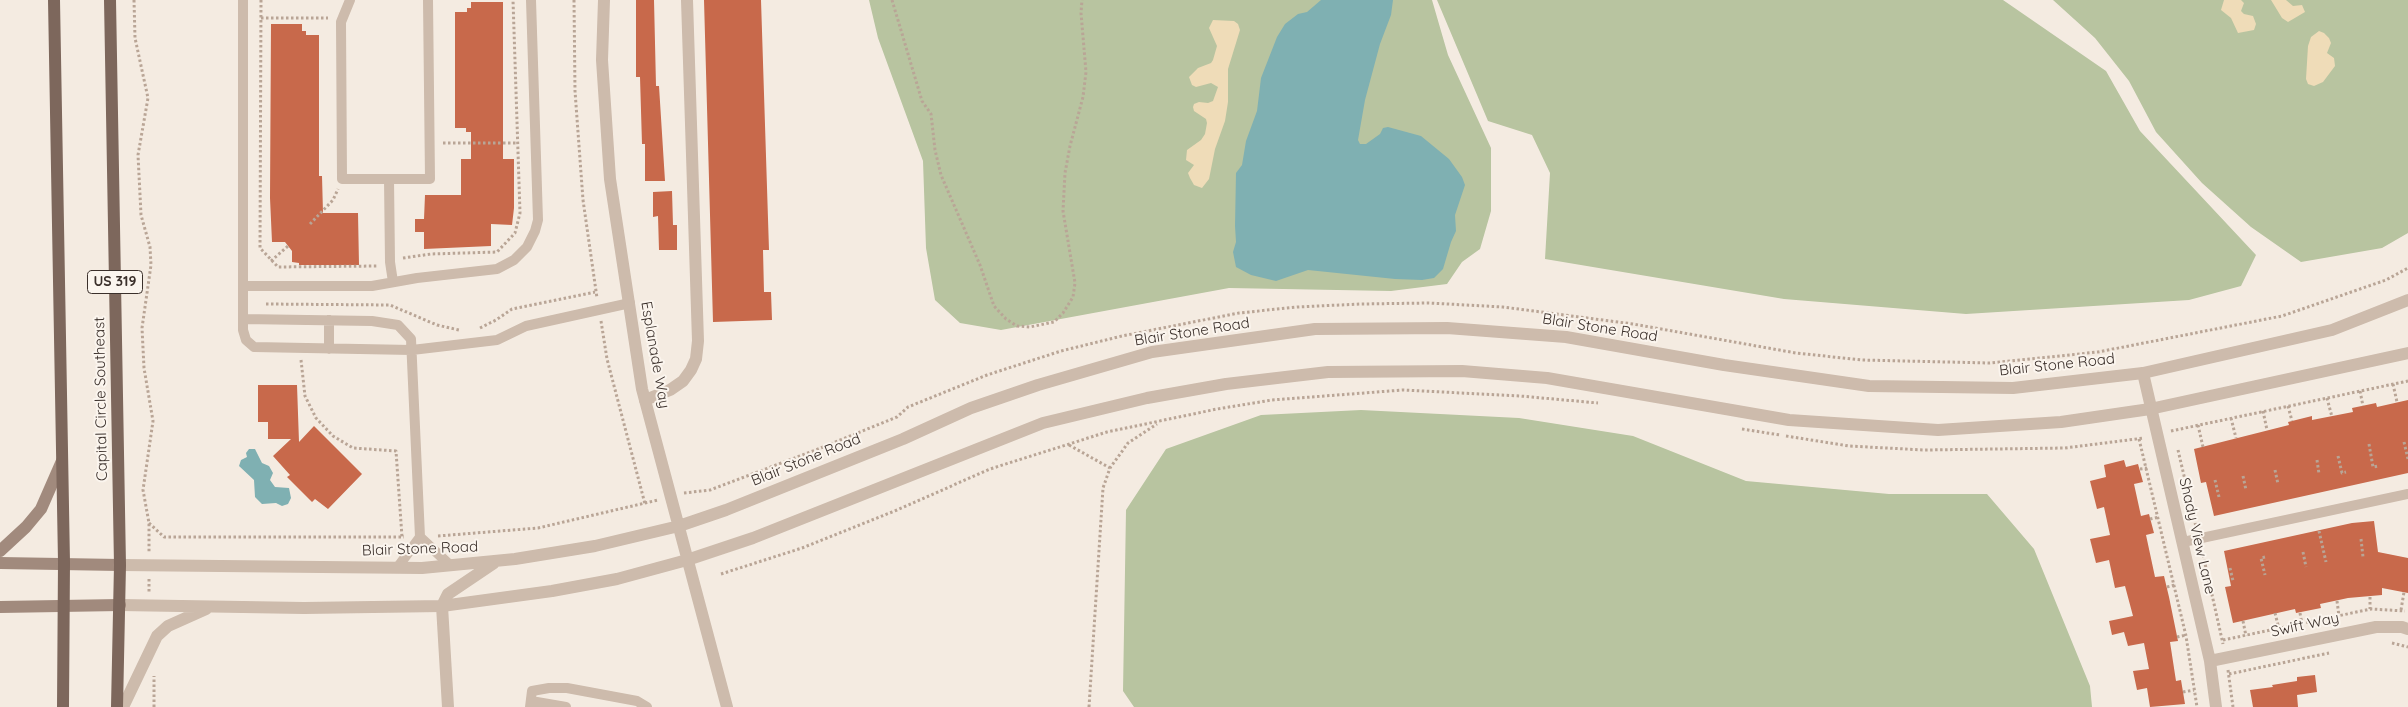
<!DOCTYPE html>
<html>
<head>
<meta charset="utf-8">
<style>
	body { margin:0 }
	canvas { display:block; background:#f4ebe1 }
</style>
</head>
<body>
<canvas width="2408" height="707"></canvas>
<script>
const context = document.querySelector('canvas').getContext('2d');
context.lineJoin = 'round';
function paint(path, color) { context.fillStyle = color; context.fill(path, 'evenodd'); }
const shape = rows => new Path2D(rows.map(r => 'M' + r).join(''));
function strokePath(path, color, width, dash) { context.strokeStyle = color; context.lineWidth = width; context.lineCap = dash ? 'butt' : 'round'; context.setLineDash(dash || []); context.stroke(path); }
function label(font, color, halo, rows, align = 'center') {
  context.font = font + ' Quicksand,sans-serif'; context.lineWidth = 4; context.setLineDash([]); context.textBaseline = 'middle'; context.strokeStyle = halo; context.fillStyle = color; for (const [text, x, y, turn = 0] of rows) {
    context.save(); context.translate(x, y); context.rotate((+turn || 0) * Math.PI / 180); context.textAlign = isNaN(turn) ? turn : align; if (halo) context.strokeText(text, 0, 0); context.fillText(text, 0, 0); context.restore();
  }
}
const green = shape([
	[869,0,1432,0,1448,55,1491,148,1491,211,1480,249,1462,262,1447,284,1391,291,1229,288,1001,330,960,323,935,300,926,248,923,161,878,38],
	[1437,0,2003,0,2106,71,2140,131,2256,255,2241,286,2189,300,1966,314,1784,299,1545,259,1550,173,1532,135,1488,121],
	[2053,0,2408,0,2408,233,2382,248,2301,262,2251,227,2202,183,2156,132,2129,81,2095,38],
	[1361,410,1519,418,1633,436,1746,481,1889,494,1987,494,2034,549,2090,686,2092,707,1134,707,1123,691,1126,510,1166,449,1261,415]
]);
const sand = shape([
	[2224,0,2241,0,2244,3,2241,11,2244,14,2253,16,2256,24,2254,30,2238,33,2231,18,2221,10],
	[2271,0,2286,0,2293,6,2302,5,2305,12,2288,22,2282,18],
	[1213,20,1234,21,1238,24,1240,30,1228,69,1228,102,1225,121,1215,149,1209,179,1202,188,1194,185,1190,178,1188,173,1194,165,1186,160,1187,150,1201,140,1205,134,1207,123,1206,119,1194,111,1193,107,1194,104,1199,102,1208,103,1213,101,1218,87,1211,83,1196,87,1192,85,1189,77,1198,68,1211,63,1213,60,1217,46,1209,28],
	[2319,31,2324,33,2329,38,2331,43,2327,53,2334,58,2335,66,2323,82,2314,86,2308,84,2306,79,2308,46,2311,37]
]);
const water = shape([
	[1321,0,1393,0,1391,15,1380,44,1365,100,1358,140,1360,144,1366,144,1380,134,1383,128,1388,127,1421,136,1449,159,1462,177,1465,185,1455,215,1456,231,1451,242,1443,269,1434,278,1422,280,1395,279,1308,270,1276,281,1251,275,1236,267,1233,252,1236,242,1235,226,1236,173,1242,165,1246,141,1257,111,1261,78,1277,37,1285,24,1298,14,1307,12],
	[249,449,255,449,262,463,269,466,273,473,270,480,275,487,289,488,291,498,288,504,282,506,276,503,262,504,255,497,254,480,239,466,241,460,247,457,246,453]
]);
const building = shape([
	[636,0,654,0,656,86,659,86,665,181,645,181,645,144,642,144,640,77,636,77],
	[704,0,761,0,769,250,763,250,764,292,771,292,772,320,713,322],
	[471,2,503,2,503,159,514,159,514,208,512,225,491,224,491,246,424,249,424,232,415,232,415,219,424,219,425,195,461,195,461,159,471,159,471,132,466,132,466,128,455,128,455,12,467,12,467,8,471,8],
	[271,24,302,24,302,31,306,31,306,35,319,35,319,176,322,176,323,213,358,213,359,265,299,265,299,263,292,262,292,251,285,242,272,242,270,198],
	[672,191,673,225,677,225,677,250,659,250,658,216,653,217,653,192],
	[258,385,297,385,299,442,314,426,362,474,328,509,315,499,312,502,287,477,290,475,273,456,291,439,268,439,268,422,258,422],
	[2408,400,2408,473,2214,516,2206,482,2201,483,2194,449,2289,425,2288,422,2312,416,2312,420,2353,412,2352,408,2376,403,2377,407],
	[2124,460,2126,467,2138,464,2143,482,2134,484,2141,516,2149,514,2154,533,2146,535,2155,577,2164,576,2169,597,2178,641,2170,642,2176,681,2181,680,2185,704,2150,707,2147,688,2137,690,2133,671,2149,669,2144,643,2128,646,2124,632,2112,635,2109,621,2133,616,2125,586,2115,588,2109,560,2096,563,2090,539,2110,535,2104,507,2097,509,2090,481,2106,477,2104,465],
	[2374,521,2378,552,2408,558,2408,593,2382,588,2382,595,2348,598,2320,604,2321,608,2296,613,2295,609,2233,623,2225,587,2231,586,2224,551,2352,523],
	[2315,675,2317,692,2297,695,2298,707,2253,707,2250,690,2273,687,2272,685,2297,681,2297,677]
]);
const path = shape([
	[134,0,135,38,148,98,138,155,141,215,150,247,151,265,142,328,144,368,153,421,143,490,149,523,149,552],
	[261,0,260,248,278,267,378,266],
	[574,0,575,91,583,200,597,298],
	[892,0,922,101,931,114,935,150,941,175,980,265,994,306,1006,319,1017,326,1030,327,1054,322,1063,313,1073,297,1075,283,1063,211,1065,173,1070,146,1083,97,1086,72,1081,13,1082,0],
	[261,18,328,18],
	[443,143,518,143],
	[310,224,333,200,338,189],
	[403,258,431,254,497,252,515,233,520,213,513,0],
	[271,261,288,246],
	[266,304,390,305,437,325,459,330],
	[601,321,607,359,645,504],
	[480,328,496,320,512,309,595,292],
	[301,360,305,396,316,418,333,436,353,448,396,451,402,537],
	[2393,384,2397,402],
	[2360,391,2363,406],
	[2327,398,2332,417],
	[2288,406,2292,421],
	[2263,411,2267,430],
	[2231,418,2236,438],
	[2198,425,2203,447],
	[1742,429,1780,435],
	[2171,431,2408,381],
	[1786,436,1849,446,1924,450,2065,448,2144,438],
	[2139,439,2186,636,2197,707],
	[2404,442,2408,459],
	[2369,444,2373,467,2378,466],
	[1069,445,1110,468],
	[2178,450,2196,527],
	[2338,456,2342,473,2346,472],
	[2317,460,2319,474],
	[2140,469,2147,468],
	[2275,470,2278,484],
	[2243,476,2246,490],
	[2215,480,2219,497],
	[684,493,710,490,813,451,897,417,908,407,987,375,1061,351,1122,336,1239,313,1297,307,1361,304,1429,303,1503,307,1633,324,1796,353,1862,360,1990,363,2098,352,2282,316,2386,280,2408,268],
	[2150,519,2159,517],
	[149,523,164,537,404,537],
	[2319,531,2326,562],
	[438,536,538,528,658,500],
	[2361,539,2363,557],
	[2202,550,2223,644],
	[2303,552,2306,567],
	[2265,557,2261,558,2265,575],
	[2230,568,2233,581],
	[721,574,802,548,897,510,990,469,1107,432,1217,409,1272,400,1403,390,1520,396,1598,403],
	[149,579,149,592],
	[2167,587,2175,585],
	[2370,597,2370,609],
	[2337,601,2339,616],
	[2401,610,2404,592],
	[2275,613,2279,629],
	[2300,613,2302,624],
	[2243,621,2246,636],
	[2177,637,2186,635],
	[2223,640,2371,609,2405,611],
	[2392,643,2408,647],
	[2228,670,2233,707],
	[2229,674,2329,653],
	[2183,692,2194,690],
	[154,707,154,676],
	[1089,707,1103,488,1110,468,1128,443,1157,424]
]);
const service = shape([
	[243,0,243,330,246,340,254,347,412,350,497,340,526,326,630,303],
	[350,0,341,22,342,179,430,179,428,0],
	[389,179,390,262,393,282],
	[243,286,372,286,417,278,497,269,514,260,527,247,535,231,538,220,531,0],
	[243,319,372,321,398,325,411,339,420,537,397,568],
	[329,320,329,349],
	[420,537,451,566],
	[2183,542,2408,494],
	[531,701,566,707],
	[530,707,532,691,549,688,567,688,637,701,647,707]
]);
const minor = shape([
	[2143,373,2210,661,2216,707],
	[645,400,670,390,683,381,691,370,696,359,698,341,687,0],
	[442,606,448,707],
	[2210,661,2376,627,2402,627,2408,629]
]);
const tertiary = shape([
	[604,0,602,60,610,179,642,389,727,707],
	[120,565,422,568,515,559,595,546,679,526,726,510,903,439,971,408,1038,385,1152,352,1315,329,1447,328,1566,337,1724,365,1869,386,2013,388,2143,373,2332,330,2408,300],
	[120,605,304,608,442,606,552,591,617,579,687,560,753,538,1043,423,1147,398,1226,384,1328,372,1462,371,1547,378,1789,420,1938,430,2061,422,2150,409,2408,353],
	[442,606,448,594,494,563],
	[123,707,157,636,168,626,206,609]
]);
const secondary = shape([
	[0,551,26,527,41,509,62,461],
	[0,563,120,565],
	[0,607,120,605]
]);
const primary = shape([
	[54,0,64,562,63,707],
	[110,0,120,565,117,707]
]);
const shields = [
	[115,282,55]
];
const shieldNames = [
	["US 319",115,282]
];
const streetNames = [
	["Blair Stone Road",1600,328,9],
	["Blair Stone Road",1192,332,-9],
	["Esplanade Way",655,355,80],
	["Blair Stone Road",2057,365,-6],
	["Capital Circle Southeast",101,399,-91],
	["Blair Stone Road",806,460,-22],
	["Shady View Lane",2197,536,77],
	["Blair Stone Road",420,549,-2],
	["Swift Way",2305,625,-12]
];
paint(green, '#b8c4a0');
paint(sand, '#efdcb8');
paint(water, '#7fb0b2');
paint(building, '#c8694b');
strokePath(path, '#b9a596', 3, [2.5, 2.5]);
strokePath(service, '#cdbbac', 10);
strokePath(minor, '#cdbbac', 12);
strokePath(tertiary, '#cdbbac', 12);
strokePath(secondary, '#a18a7d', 12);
strokePath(primary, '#7d675c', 12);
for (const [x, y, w] of shields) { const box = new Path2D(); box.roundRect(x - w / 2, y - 11.5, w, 23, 4); context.fillStyle = '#fbf5ee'; context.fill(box); strokePath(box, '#3b302b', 1); }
label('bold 14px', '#3b302b', null, shieldNames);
label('15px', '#3b302b', '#fbf5ee', streetNames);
</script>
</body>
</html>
